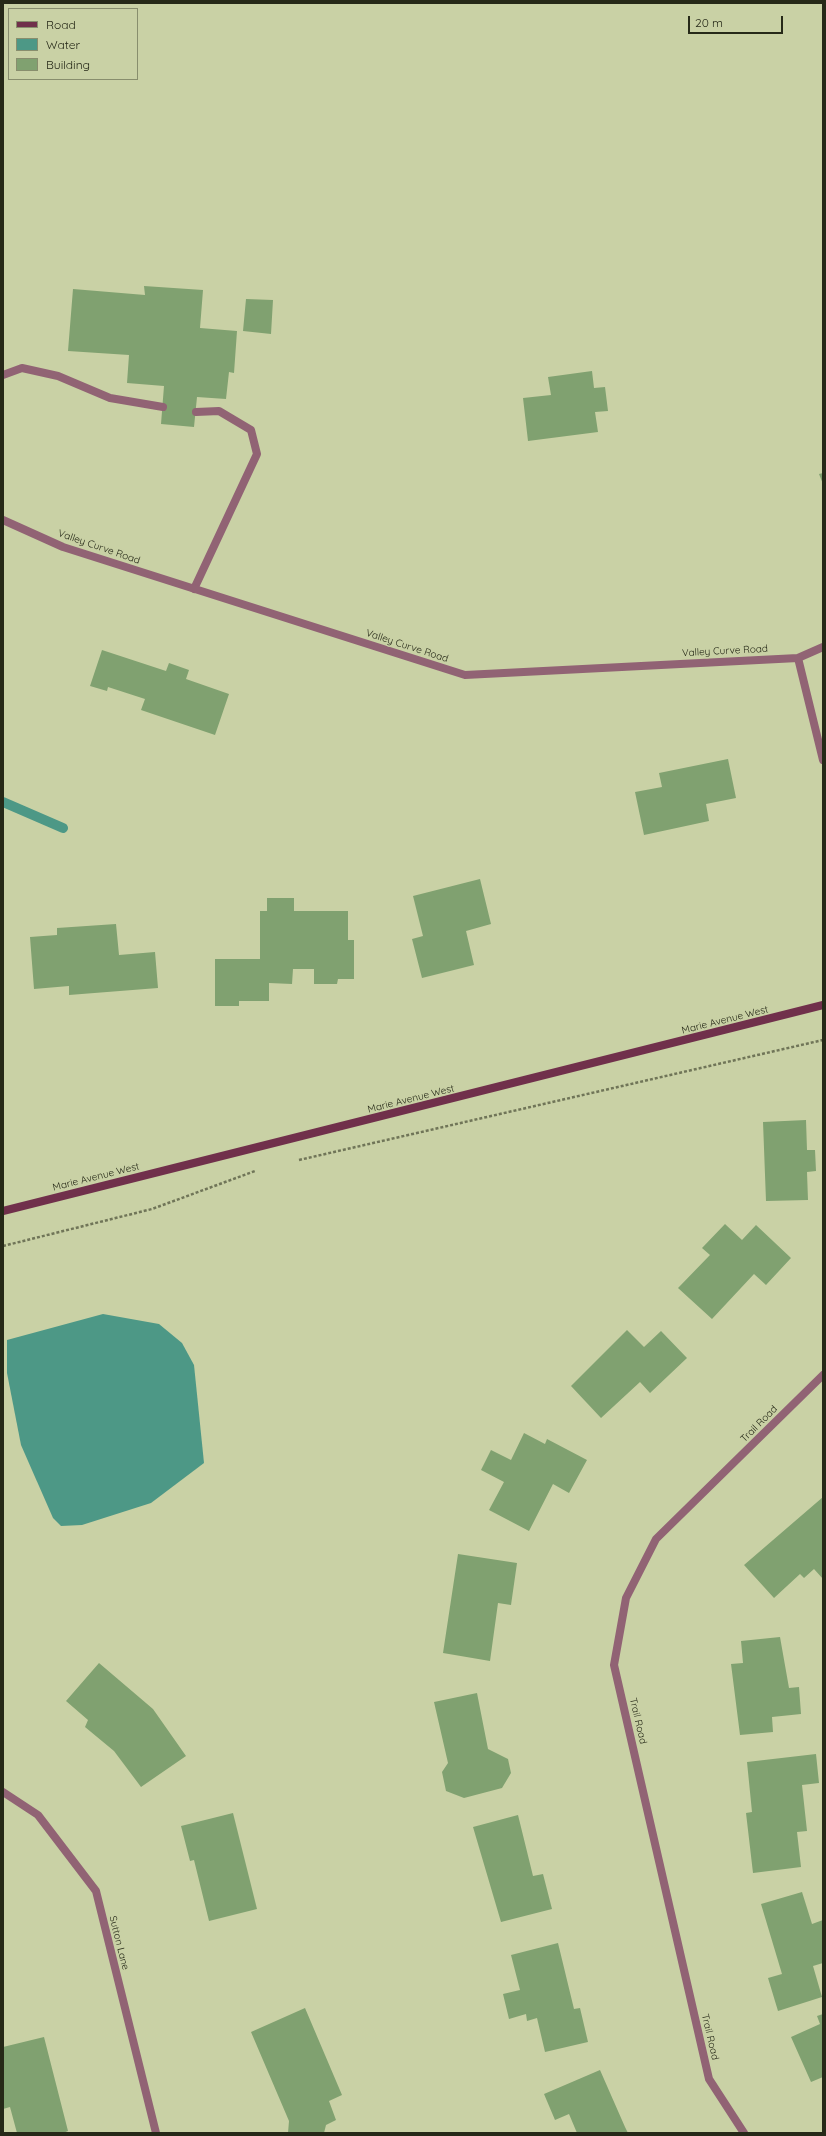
<!DOCTYPE html>
<html>
<head>
<meta charset="utf-8">
<style>
	body { margin:0 }
	#map { position:relative; width:826px; height:2136px; overflow:hidden; background:#c9d1a5; font-family:Quicksand,sans-serif }
	canvas { display:block }
	.frame { position:absolute; inset:0; border:4px solid #262918; pointer-events:none }
	.legend { position:absolute; left:8px; top:8px; width:130px; height:72px; box-sizing:border-box; background:#c9d1a5; border:1px solid #888e6d; margin:0; padding:5px 7px; list-style:none; font-size:12px; color:#262918 }
	.legend li { display:flex; align-items:center; gap:8px; height:20px }
	.legend b { width:20px; border:1px solid #888e6d }
	.scale { position:absolute; left:688px; top:16px; width:95px; height:18px; box-sizing:border-box; border:2px solid #262918; border-top:0; padding-left:5px; font-size:12px; line-height:14px; white-space:nowrap; color:#262918; -webkit-text-stroke:3px #c9d1a5; paint-order:stroke }
</style>
</head>
<body>
<div id="map">
<canvas width="826" height="2136"></canvas>
<div class="frame"></div>
<ul class="legend">
<li><b style="height:5px;background:#70304b"></b>Road</li>
<li><b style="height:11px;background:#4d9886"></b>Water</li>
<li><b style="height:11px;background:#80a170"></b>Building</li>
</ul>
<div class="scale">20 m</div>
</div>
<script>
const context = document.querySelector('canvas').getContext('2d');
context.lineJoin = 'round';
function paint(path, color) { context.fillStyle = color; context.fill(path, 'evenodd'); }
const shape = rows => new Path2D(rows.map(r => 'M' + r).join(''));
function strokePath(path, color, width, dash) { context.strokeStyle = color; context.lineWidth = width; context.lineCap = dash ? 'butt' : 'round'; context.setLineDash(dash || []); context.stroke(path); }
function label(font, color, halo, rows, align = 'center') {
  context.font = font + ' Quicksand,sans-serif'; context.lineWidth = 3; context.setLineDash([]); context.textBaseline = 'middle'; context.strokeStyle = halo; context.fillStyle = color; for (const [text, x, y, turn = 0] of rows) {
    context.save(); context.translate(x, y); context.rotate((+turn || 0) * Math.PI / 180); context.textAlign = isNaN(turn) ? turn : align; if (halo) context.strokeText(text, 0, 0); context.fillText(text, 0, 0); context.restore();
  }
}
const water = shape([
	[103,1314,159,1324,182,1343,194,1365,204,1463,151,1503,82,1525,61,1526,53,1518,21,1445,7,1373,7,1340]
]);
const stream = shape([
	[3,802,63,828]
]);
const building = shape([
	[144,286,203,290,200,328,237,331,234,373,229,372,226,399,197,397,194,427,161,424,164,386,127,383,129,355,68,351,73,289,145,295],
	[246,299,273,300,271,334,243,331],
	[592,371,594,388,605,387,608,411,595,412,598,432,528,441,523,398,551,395,548,377],
	[823,473,823,484,819,474],
	[102,650,166,671,169,663,189,670,186,679,229,694,215,735,141,710,145,699,108,687,107,691,90,686],
	[728,759,736,798,706,804,709,821,644,835,635,792,662,787,659,773],
	[480,879,491,924,466,931,474,965,422,978,412,939,423,936,413,896],
	[267,898,294,898,294,911,348,911,348,940,354,940,354,979,338,979,337,984,314,984,314,969,293,969,292,984,269,983,269,1001,239,1001,239,1006,215,1006,215,959,260,959,260,911,267,911],
	[116,924,119,955,155,952,158,988,69,995,69,986,34,989,30,937,57,935,57,928],
	[806,1120,807,1150,815,1150,816,1171,807,1172,808,1200,766,1201,763,1122],
	[725,1224,742,1240,756,1225,791,1258,766,1285,754,1274,712,1319,678,1288,710,1255,702,1248],
	[627,1330,644,1347,661,1331,687,1358,650,1393,640,1382,601,1418,571,1386],
	[524,1433,545,1444,547,1439,587,1460,569,1493,553,1484,529,1531,489,1510,504,1482,481,1470,491,1450,511,1460],
	[823,1497,823,1579,814,1569,804,1578,800,1574,774,1598,744,1565],
	[458,1554,517,1563,511,1605,498,1603,490,1661,443,1653],
	[780,1637,789,1688,799,1687,801,1714,772,1717,773,1732,740,1735,731,1664,743,1663,741,1641],
	[99,1663,153,1709,186,1756,141,1787,114,1751,85,1727,88,1720,66,1701],
	[477,1693,488,1749,508,1759,511,1773,502,1788,464,1798,446,1791,442,1772,448,1763,434,1702],
	[816,1754,819,1783,802,1785,807,1831,797,1832,801,1867,753,1873,746,1813,752,1812,747,1762],
	[233,1813,257,1909,209,1921,194,1860,190,1861,181,1826],
	[518,1815,533,1876,543,1874,552,1909,501,1922,473,1827],
	[802,1892,812,1924,823,1920,823,1963,813,1966,822,1997,778,2011,768,1978,782,1974,761,1904],
	[558,1943,574,2009,580,2008,588,2042,545,2052,537,2018,527,2021,526,2014,509,2019,503,1994,520,1990,511,1955],
	[305,2008,342,2095,329,2101,336,2120,326,2125,324,2133,288,2133,289,2121,251,2032],
	[823,2014,823,2077,811,2082,791,2037,820,2024,817,2016],
	[44,2037,68,2131,63,2133,17,2133,10,2107,3,2109,3,2047],
	[600,2070,625,2127,628,2133,577,2133,569,2114,555,2120,544,2094]
]);
const path = shape([
	[299,1160,823,1040],
	[3,1246,152,1209,255,1171]
]);
const lane = shape([
	[3,375,22,368,58,376,110,398,163,407],
	[194,589,257,454,251,430,219,411,196,412]
]);
const street = shape([
	[3,520,63,547,465,675,798,658,823,647],
	[798,658,823,760],
	[3,1792,38,1815,96,1891,156,2133],
	[744,2133,709,2079,614,1665,626,1598,656,1539,823,1375]
]);
const secondary = shape([
	[3,1211,823,1005]
]);
const streetNames = [
	["Valley Curve Road",99,547,19],
	["Valley Curve Road",407,646,18],
	["Valley Curve Road",725,651,-3],
	["Marie Avenue West",725,1020,-14],
	["Marie Avenue West",411,1099,-14],
	["Marie Avenue West",96,1177,-14],
	["Trail Road",759,1424,-45],
	["Trail Road",638,1721,77],
	["Sutton Lane",119,1943,76],
	["Trail Road",710,2037,77]
];
paint(water, '#4d9886');
strokePath(stream, '#4d9886', 10);
paint(building, '#80a170');
strokePath(path, '#707558', 2.5, [3, 2]);
strokePath(lane, '#916374', 8);
strokePath(street, '#916374', 8);
strokePath(secondary, '#70304b', 8);
label('10px', '#262918', '#c9d1a5', streetNames);
</script>
</body>
</html>
